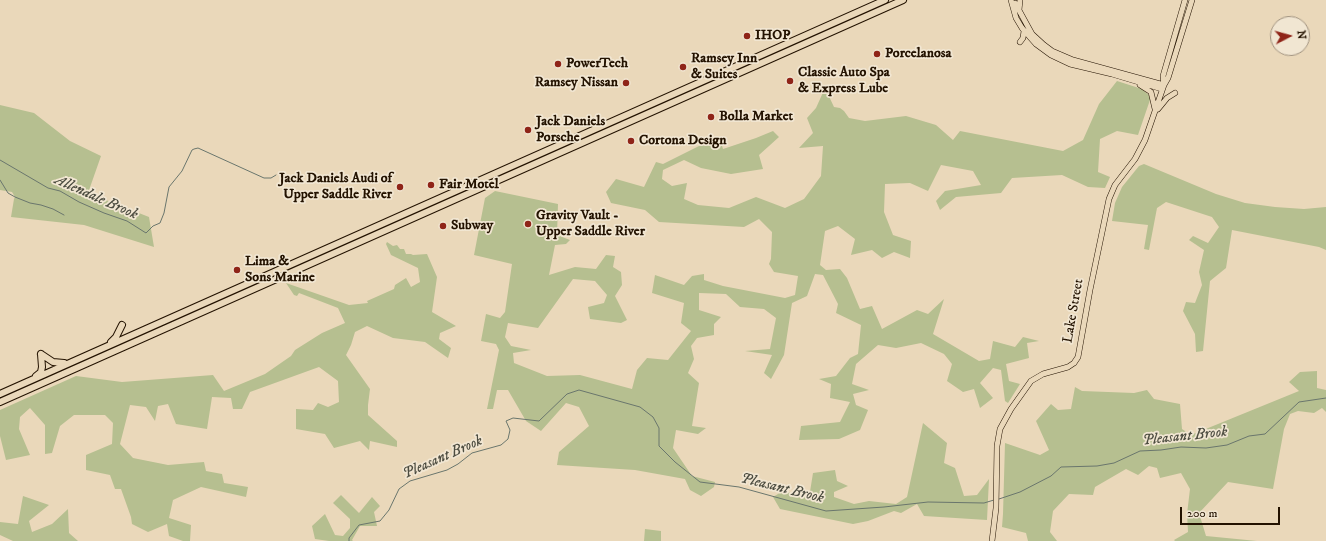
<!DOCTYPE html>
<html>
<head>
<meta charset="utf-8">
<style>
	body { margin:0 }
	#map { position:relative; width:1326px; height:541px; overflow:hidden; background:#ead8ba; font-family:"IM FELL DW Pica",serif }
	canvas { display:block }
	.north { position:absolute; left:1270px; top:16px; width:40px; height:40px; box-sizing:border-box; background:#f1e6d2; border:1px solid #9f917e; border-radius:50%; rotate:84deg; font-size:11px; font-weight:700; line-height:16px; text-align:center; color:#231200 }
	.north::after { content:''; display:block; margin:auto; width:14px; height:18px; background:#8f2418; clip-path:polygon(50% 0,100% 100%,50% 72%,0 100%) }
	.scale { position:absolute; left:1180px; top:507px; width:100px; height:18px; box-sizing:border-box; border:2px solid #231200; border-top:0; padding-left:5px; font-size:12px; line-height:14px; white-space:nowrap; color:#231200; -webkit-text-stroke:3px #f1e6d2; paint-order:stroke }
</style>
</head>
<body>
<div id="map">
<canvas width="1326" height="541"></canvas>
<div class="north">N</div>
<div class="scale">200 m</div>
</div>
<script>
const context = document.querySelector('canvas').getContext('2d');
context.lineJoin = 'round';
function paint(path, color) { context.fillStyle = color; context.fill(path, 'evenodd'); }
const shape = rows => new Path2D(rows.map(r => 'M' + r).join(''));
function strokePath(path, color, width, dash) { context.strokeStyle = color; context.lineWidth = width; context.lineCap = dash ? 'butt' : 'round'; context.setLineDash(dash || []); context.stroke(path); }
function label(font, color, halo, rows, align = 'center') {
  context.font = font + ' "IM FELL DW Pica",serif'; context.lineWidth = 3.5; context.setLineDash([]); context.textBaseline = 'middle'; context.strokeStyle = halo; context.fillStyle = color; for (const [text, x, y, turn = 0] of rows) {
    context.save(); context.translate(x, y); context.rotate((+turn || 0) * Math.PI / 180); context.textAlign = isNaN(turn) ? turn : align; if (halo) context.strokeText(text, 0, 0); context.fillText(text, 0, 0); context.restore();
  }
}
const green = shape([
	[1117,81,1142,89,1151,97,1138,135,1117,131,1100,139,1098,172,1110,177,1105,188,1088,187,1062,175,1012,178,1001,193,956,197,940,210,936,201,945,191,981,185,973,171,941,165,928,191,910,183,885,184,884,212,893,235,911,241,910,258,894,252,882,258,872,250,851,255,855,239,838,226,825,231,820,265,826,270,840,269,847,278,860,309,872,306,882,329,917,310,928,314,944,299,933,334,979,361,990,359,993,341,1015,347,1023,337,1039,341,1027,343,1029,358,1006,364,1009,381,1020,384,1008,403,1005,401,1001,370,993,368,980,383,993,398,980,408,974,389,963,392,947,381,952,364,944,354,921,343,896,348,878,345,856,364,852,384,869,390,853,394,856,405,868,410,860,430,839,439,799,440,801,426,840,422,850,402,830,398,831,384,819,379,836,376,850,358,858,354,861,325,836,313,838,304,823,275,815,274,807,296,792,303,784,355,771,379,764,373,772,355,745,351,770,349,776,318,764,309,740,307,726,294,699,293,699,310,721,317,714,324,714,335,697,338,691,346,694,359,688,373,699,383,692,426,706,428,698,434,676,430,673,448,692,476,715,482,714,487,701,496,690,490,685,479,635,470,557,465,559,452,589,426,579,407,566,403,541,431,526,421,508,390,497,390,493,409,487,409,499,350,496,344,481,341,486,314,500,318,505,312,512,264,474,255,485,198,495,191,558,204,557,235,570,240,566,244,555,245,549,275,575,267,596,269,606,255,615,256,613,267,621,272,622,285,615,296,627,320,621,323,590,319,588,307,604,303,607,295,595,281,573,279,538,328,508,323,505,337,511,346,531,350,513,353,514,363,547,376,580,375,632,389,637,370,647,358,668,360,691,331,681,323,684,303,652,293,655,275,684,285,692,276,704,274,704,280,723,286,785,298,795,295,798,276,774,272,769,264,771,259,772,232,759,219,744,227,659,222,645,210,611,203,606,192,616,179,644,187,656,162,663,164,719,136,723,149,756,138,773,131,779,137,759,155,763,169,731,174,701,168,684,160,663,170,662,179,672,186,687,183,684,199,698,205,729,208,756,197,785,208,804,199,821,176,823,146,799,148,813,133,807,118,816,108,825,88,834,107,840,108,844,111,849,118,865,121,906,116,936,125,953,140,960,131,1063,151,1083,140,1099,104],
	[0,105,34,113,70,141,101,156,88,193,149,217,154,247,84,225,11,217,14,199,15,197,12,192,0,190],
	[1144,164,1216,194,1245,203,1275,207,1304,209,1326,207,1326,250,1319,247,1232,230,1226,268,1210,281,1203,351,1196,352,1195,334,1183,311,1186,302,1195,303,1202,285,1199,272,1204,250,1189,240,1193,236,1208,243,1219,227,1212,217,1166,202,1157,208,1149,250,1144,249,1148,225,1112,221,1115,203,1122,187,1139,166],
	[387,242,393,246,397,245,400,249,404,249,406,254,411,254,413,255,427,254,437,277,432,312,456,326,440,333,439,339,451,348,448,358,425,342,393,338,367,326,355,332,351,345,346,355,370,389,368,405,368,415,397,441,397,447,370,441,369,450,360,441,334,448,325,434,296,429,296,409,313,410,318,403,328,407,339,402,338,381,319,367,250,392,242,409,233,409,231,398,212,397,207,429,176,424,168,404,158,406,155,421,146,407,130,405,120,444,133,458,168,465,204,462,206,471,222,474,224,483,248,487,246,497,201,487,173,500,169,518,191,525,190,541,183,541,169,536,167,524,148,532,132,524,131,517,121,489,115,489,110,475,86,470,86,455,112,444,113,423,105,415,74,415,60,426,52,453,45,454,45,425,30,408,20,417,19,429,30,455,6,460,0,436,0,410,76,376,122,382,213,375,224,391,265,374,291,356,295,350,322,333,345,323,338,308,299,293,297,296,294,295,286,283,349,305,368,303,367,301,394,289,395,285,406,278,411,287,420,282,418,268,391,255,386,244],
	[1317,371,1317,388,1326,390,1326,412,1322,408,1314,413,1298,411,1290,414,1284,429,1273,489,1228,482,1199,513,1206,536,1257,541,1175,541,1174,540,1188,532,1187,514,1190,489,1181,473,1160,478,1157,468,1149,466,1138,475,1126,469,1095,487,1093,495,1069,494,1053,511,1050,532,1057,541,1028,541,1026,533,1002,527,1003,514,1005,443,1040,455,1049,450,1036,421,1051,404,1058,410,1071,409,1075,387,1082,391,1134,393,1147,390,1154,399,1180,404,1182,429,1191,435,1299,391,1289,382,1300,372],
	[923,423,947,443,944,463,955,468,964,496,977,495,989,479,987,520,924,516,917,504,901,513,894,511,868,521,853,524,780,509,773,497,783,491,809,498,813,473,835,470,837,481,848,486,834,492,834,497,854,504,869,501,896,504,907,497],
	[341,495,359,513,372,497,380,506,374,512,377,526,360,526,352,540,353,541,329,541,315,539,312,526,325,514,335,535,343,536,350,528,350,519,333,503],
	[23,496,49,505,29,521,32,532,52,524,68,509,69,533,78,541,13,541,0,535,0,522,18,524],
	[645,529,661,531,661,541,644,541]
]);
const stream = shape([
	[0,160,48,188,60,191,79,202,104,213,127,221,146,233,153,226,160,223,164,213,169,187,182,171,192,150,194,149,198,148,264,178,271,178,276,175],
	[0,180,8,193,15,197,30,203,41,205,53,209,64,215],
	[999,499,1020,492,1051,476,1061,467,1097,466,1114,463,1140,451,1161,450,1181,447,1206,448,1227,445,1249,436,1265,434,1299,402,1326,398],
	[349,541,349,538,359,525,380,521,389,510,399,489,410,481,447,470,458,464,472,453,501,445,508,439,510,430,506,421,513,418,539,421,567,394,579,390,640,407,653,417,659,428,659,446,675,462,700,482,739,487,826,511,884,507,928,502,984,503,994,500]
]);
const major = shape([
	[1011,0,1016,18,1022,28,1036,44,1051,55,1070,64,1112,74,1162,89],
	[1015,3,1032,34,1044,45,1052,51,1073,60,1164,85],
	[1019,10,1020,0],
	[1020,42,1023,38,1024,31],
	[1140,85,1151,92,1155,109],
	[1164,85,1163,76,1185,0],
	[1158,109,1167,98,1175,93],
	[992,541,996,508,997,446,1000,429,1011,409,1031,381,1043,374,1068,367,1074,363,1078,357,1090,290,1109,199,1115,185,1135,159,1145,140,1164,85,1168,78,1192,0]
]);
const highway = shape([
	[111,342,116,337,122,325],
	[41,354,53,362,64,363],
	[36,376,41,372,42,367,41,354],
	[0,394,885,0],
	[0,402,903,0]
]);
const markers = [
	[747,36,4,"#8f2418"],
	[877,54,4,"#8f2418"],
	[558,64,4,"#8f2418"],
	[683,67,4,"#8f2418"],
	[790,81,4,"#8f2418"],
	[626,83,4,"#8f2418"],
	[711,117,4,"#8f2418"],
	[528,130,4,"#8f2418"],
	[631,141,4,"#8f2418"],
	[431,185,4,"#8f2418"],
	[400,187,4,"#8f2418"],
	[528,224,4,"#8f2418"],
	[443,226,4,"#8f2418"],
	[237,270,4,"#8f2418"]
];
const poiNames = [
	["IHOP",755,36],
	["Porcelanosa",885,54],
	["Ramsey Inn",691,59],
	["& Suites",691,75],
	["PowerTech",566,64],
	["Classic Auto Spa",798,73],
	["& Express Lube",798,89],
	["Ramsey Nissan",618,83,"right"],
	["Bolla Market",719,117],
	["Jack Daniels",536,122],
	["Porsche",536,138],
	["Cortona Design",639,141],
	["Jack Daniels Audi of",392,179,"right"],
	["Upper Saddle River",392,195,"right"],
	["Fair Motel",439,185],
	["Gravity Vault -",536,216],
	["Upper Saddle River",536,232],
	["Subway",451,226],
	["Lima &",245,262],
	["Sons Marine",245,278]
];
const streetNames = [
	["Lake Street",1074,311,-80]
];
const waterNames = [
	["Allendale Brook",96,198,24],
	["Pleasant Brook",1185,437,-6],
	["Pleasant Brook",443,458,-24],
	["Pleasant Brook",782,489,14]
];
paint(green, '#b6bf90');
strokePath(stream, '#6a766d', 1);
strokePath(major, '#231200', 6);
strokePath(highway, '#231200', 8);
strokePath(major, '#ead8ba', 5);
strokePath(highway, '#ead8ba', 6);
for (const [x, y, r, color] of markers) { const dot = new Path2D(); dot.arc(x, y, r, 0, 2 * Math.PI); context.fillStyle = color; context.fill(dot); strokePath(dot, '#f1e6d2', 1.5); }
label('bold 14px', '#231200', '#f1e6d2', poiNames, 'left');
label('14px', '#231200', '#f1e6d2', streetNames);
label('italic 15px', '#4c4c40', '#f1e6d2', waterNames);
</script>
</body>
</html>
